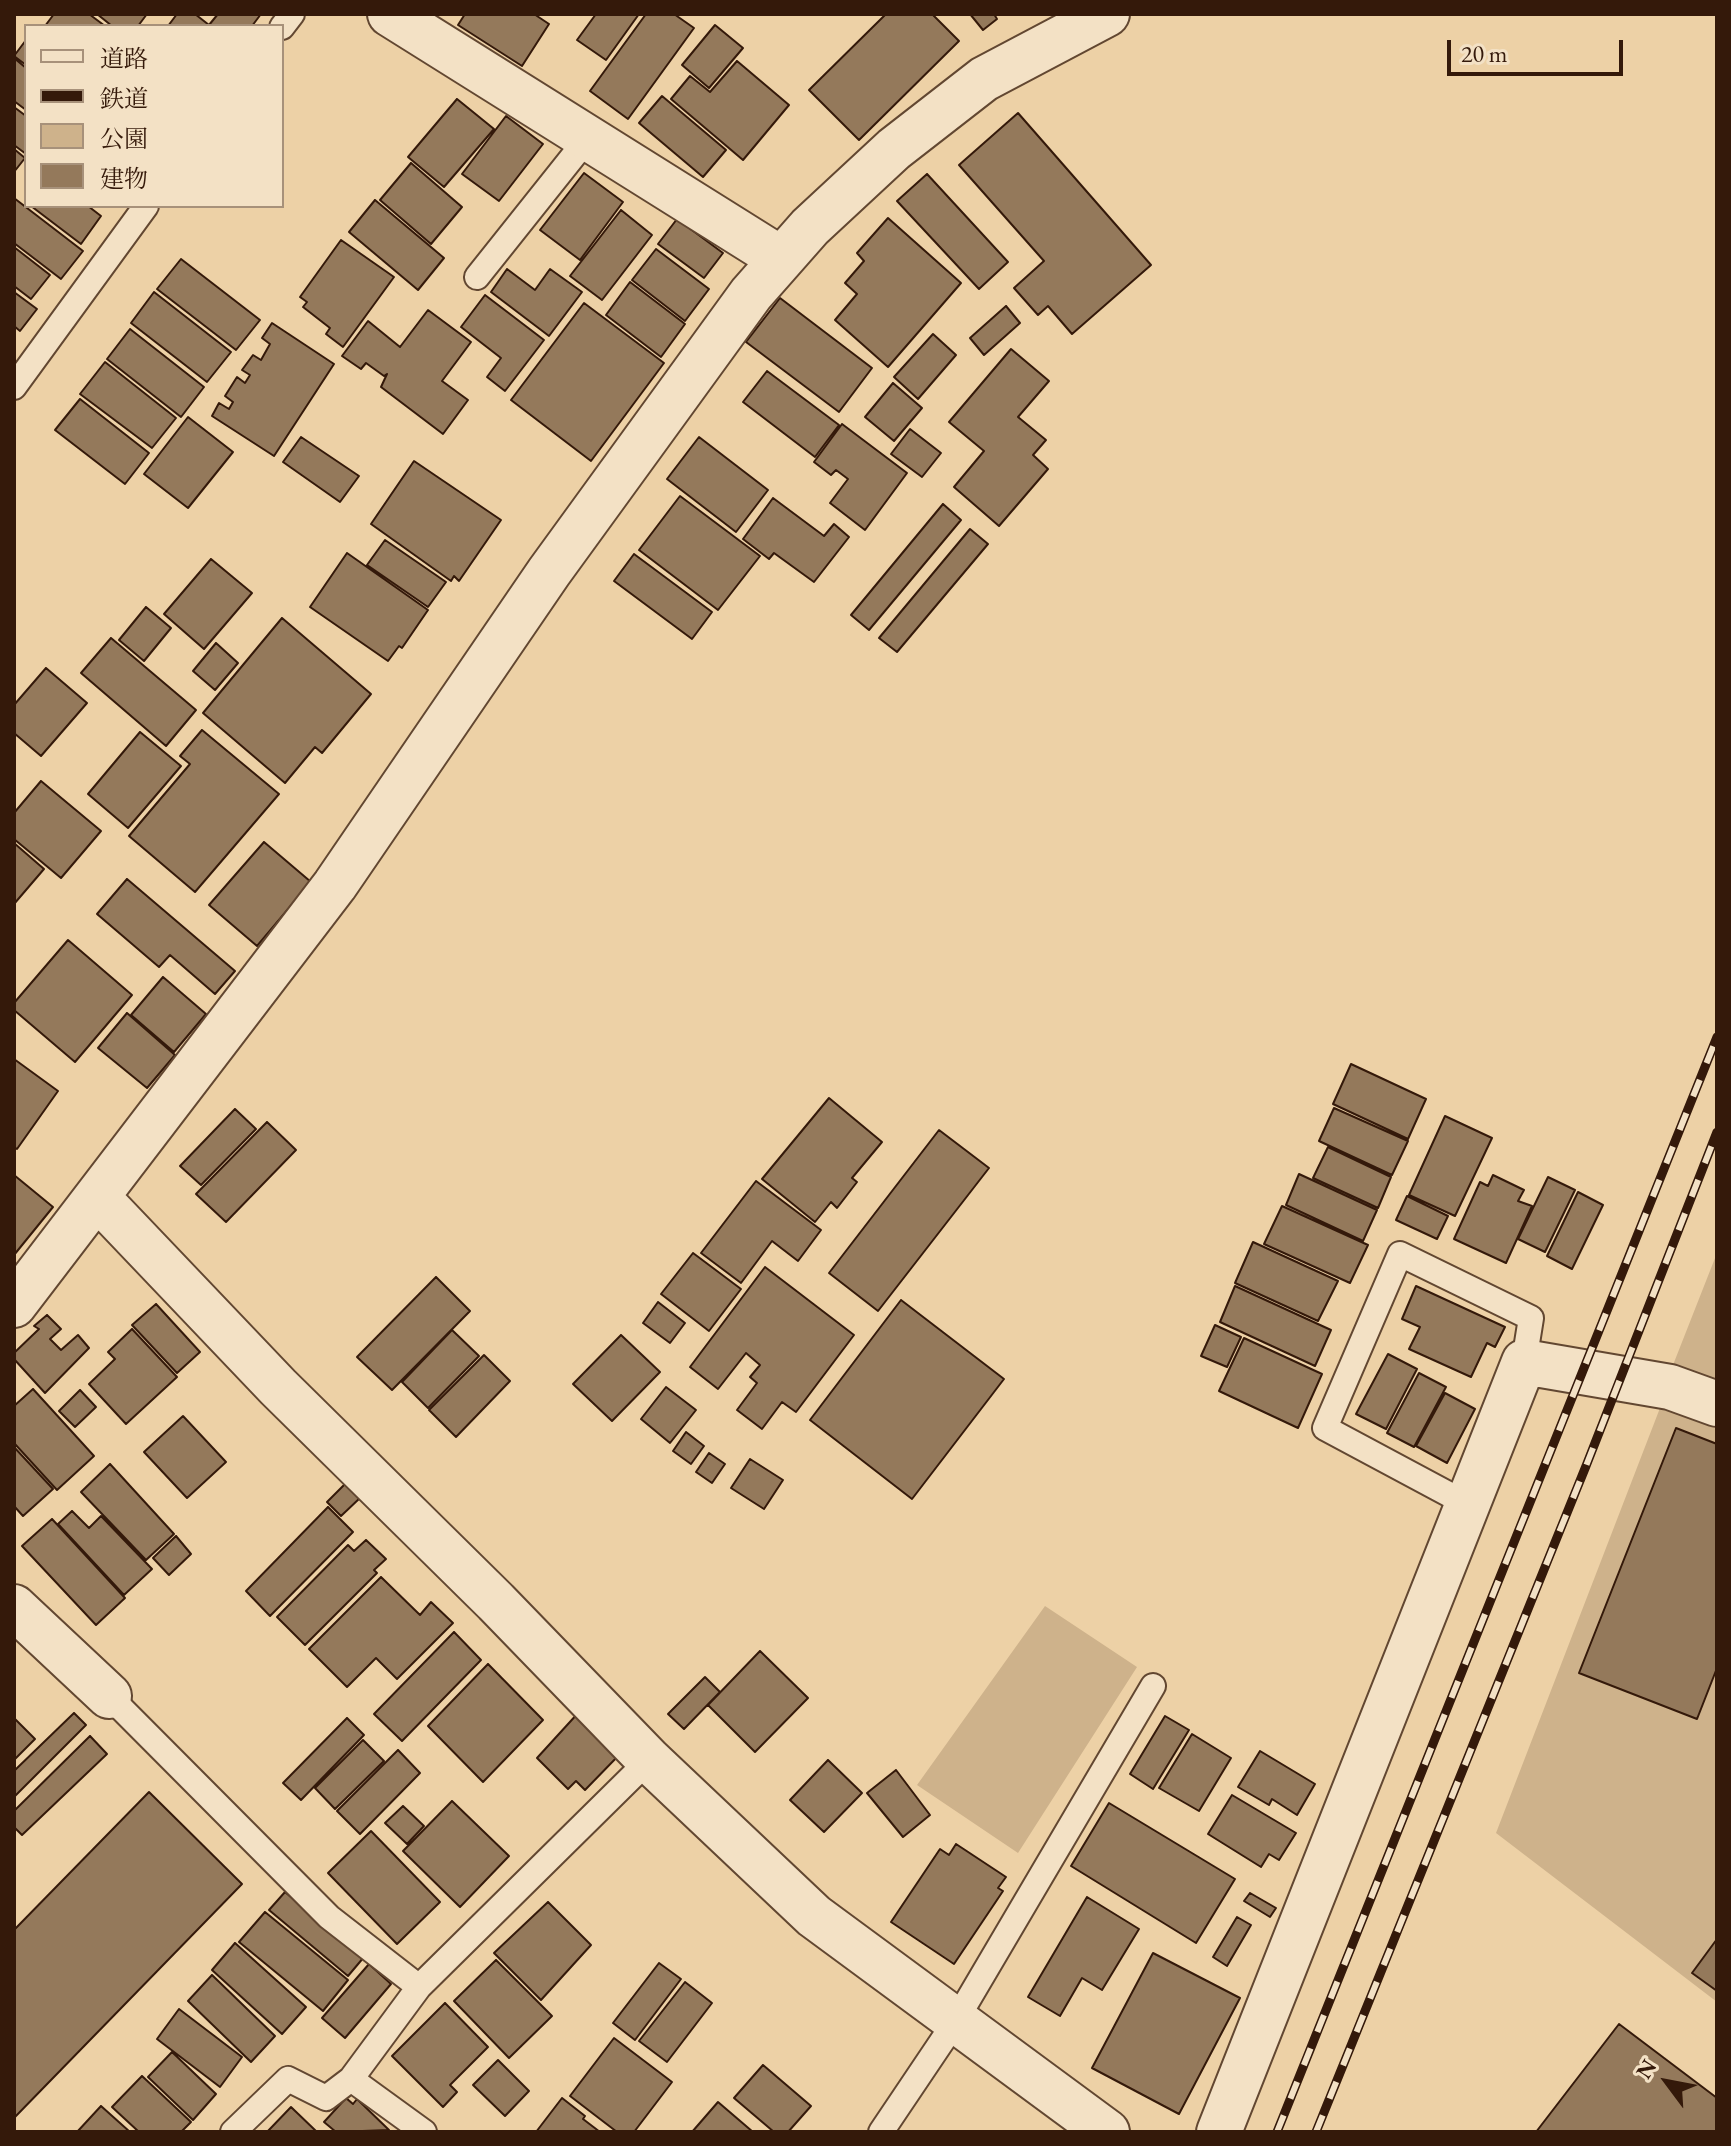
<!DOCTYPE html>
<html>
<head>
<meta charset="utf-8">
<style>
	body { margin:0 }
	#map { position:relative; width:1731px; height:2146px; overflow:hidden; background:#edd1a6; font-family:"EB Garamond","Noto Serif JP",serif }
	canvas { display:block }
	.frame { position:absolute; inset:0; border:16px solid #34190a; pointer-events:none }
	.legend { position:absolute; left:24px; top:24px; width:260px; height:184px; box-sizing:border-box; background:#f3e1c5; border:2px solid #a7917a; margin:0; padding:10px 14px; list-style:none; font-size:24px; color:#34190a }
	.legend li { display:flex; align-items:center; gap:16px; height:40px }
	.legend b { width:40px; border:2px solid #a7917a }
	.north { position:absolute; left:1627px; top:2042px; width:80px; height:80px; -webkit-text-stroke:6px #f3e1c5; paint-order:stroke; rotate:302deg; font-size:22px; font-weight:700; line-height:32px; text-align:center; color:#34190a }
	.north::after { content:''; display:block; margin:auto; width:28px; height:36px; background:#34190a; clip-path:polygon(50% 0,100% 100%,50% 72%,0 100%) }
	.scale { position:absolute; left:1447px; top:40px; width:176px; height:36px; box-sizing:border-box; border:4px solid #34190a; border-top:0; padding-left:10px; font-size:24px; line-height:28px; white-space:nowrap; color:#34190a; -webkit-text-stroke:6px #f3e1c5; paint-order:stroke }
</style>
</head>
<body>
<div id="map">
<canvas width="1731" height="2146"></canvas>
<div class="frame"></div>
<ul class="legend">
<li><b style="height:10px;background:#f3e1c5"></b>道路</li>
<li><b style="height:10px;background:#34190a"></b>鉄道</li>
<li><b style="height:22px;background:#ceb28b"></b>公園</li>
<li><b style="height:22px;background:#94795b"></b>建物</li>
</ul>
<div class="north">N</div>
<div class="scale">20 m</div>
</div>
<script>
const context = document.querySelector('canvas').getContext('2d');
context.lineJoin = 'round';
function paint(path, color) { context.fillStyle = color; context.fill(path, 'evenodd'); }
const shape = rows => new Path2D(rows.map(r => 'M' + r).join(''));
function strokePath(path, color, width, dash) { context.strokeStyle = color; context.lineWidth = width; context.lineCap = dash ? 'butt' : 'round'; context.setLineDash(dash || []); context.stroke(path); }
const green = shape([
	[1717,1253,1717,1382,1673,1365],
	[1660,1408,1717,1429,1717,2002,1496,1833],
	[1045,1606,1137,1667,1018,1853,917,1785]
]);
const building = shape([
	[54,14,89,14,105,26,45,26,54,14],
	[97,14,147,14,138,26,112,26,97,14],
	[177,14,195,14,209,25,218,14,261,14,252,26,168,26,177,14],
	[465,14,534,14,549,24,522,66,458,25,465,14],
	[596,14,639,14,606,60,577,40,596,14],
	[646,14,674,14,694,28,628,119,590,91,646,14],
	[886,14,932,14,959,41,859,140,809,90,886,14],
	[970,14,994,14,997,19,983,30,970,14],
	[715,25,743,48,709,88,682,65,715,25],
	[26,40,26,65,14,56,26,40],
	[14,58,26,68,26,110,14,101,14,58],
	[737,61,789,105,743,160,671,99,690,76,710,92,737,61],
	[662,96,726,150,703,177,639,123,662,96],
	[457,99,494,129,444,187,408,157,457,99],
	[14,107,26,116,26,154,14,145,14,107],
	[1018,113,1151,265,1072,334,1048,306,1038,315,1014,288,1044,261,959,165,1018,113],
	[506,116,543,144,499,201,462,174,506,116],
	[14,149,25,158,14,172,14,149],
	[411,163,462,207,431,244,380,200,411,163],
	[584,173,623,202,580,260,540,230,584,173],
	[927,174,1008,262,979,289,897,201,927,174],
	[14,198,83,251,61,279,14,243,14,198],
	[375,200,444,258,418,290,349,232,375,200],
	[31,206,88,206,101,216,81,244,31,206],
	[621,210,652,235,602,300,570,276,621,210],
	[888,218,961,283,888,367,835,320,857,294,845,283,864,261,857,253,888,218],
	[677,219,723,253,704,278,658,244,677,219],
	[341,240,394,277,343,347,326,334,330,328,303,307,307,302,300,297,341,240],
	[14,247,50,275,31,299,14,286,14,247],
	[656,249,709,289,685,321,632,280,656,249],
	[181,259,260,320,236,350,157,289,181,259],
	[507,269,535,290,550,269,582,292,549,336,491,292,507,269],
	[630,282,685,324,661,357,606,315,630,282],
	[14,292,37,309,20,331,14,326,14,292],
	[154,292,231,352,207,382,131,323,154,292],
	[485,295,544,340,505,391,487,377,501,358,461,327,485,295],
	[780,298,872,368,839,412,746,342,780,298],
	[584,303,664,363,591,461,511,400,584,303],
	[1006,306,1020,323,984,355,970,338,1006,306],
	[428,310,471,342,442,381,468,400,443,434,381,387,387,374,384,376,366,363,361,369,342,356,368,321,400,347,428,310],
	[272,323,334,364,274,456,212,416,219,403,229,409,233,402,225,396,237,377,245,383,250,375,242,370,253,355,261,360,270,344,262,338,272,323],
	[130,329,204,387,181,417,107,359,130,329],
	[933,334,956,355,918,399,894,377,933,334],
	[1011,349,1049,381,1018,417,1046,440,1033,455,1048,469,999,526,954,487,984,451,949,422,1011,349],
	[105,362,176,418,152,448,80,394,105,362],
	[767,371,839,425,815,457,743,402,767,371],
	[893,383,922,408,894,441,865,417,893,383],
	[80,399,149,453,125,484,55,430,80,399],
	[188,417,233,452,188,508,144,474,188,417],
	[842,424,907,473,865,530,830,503,848,479,836,470,831,475,814,462,842,424],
	[910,429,941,453,922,477,891,454,910,429],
	[301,437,359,476,340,502,283,462,301,437],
	[699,437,768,490,736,532,667,479,699,437],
	[414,461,501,520,459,581,454,576,451,581,371,524,414,461],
	[680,496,760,556,718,610,639,550,680,496],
	[773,498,824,536,834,524,849,537,814,582,774,553,769,559,743,539,773,498],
	[943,504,961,520,869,630,851,615,943,504],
	[970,529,988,544,897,652,879,638,970,529],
	[385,540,446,582,428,607,367,565,385,540],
	[347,553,428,610,402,648,399,646,388,661,310,607,347,553],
	[634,554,712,612,692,639,614,581,634,554],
	[211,559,252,593,204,649,164,614,211,559],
	[146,607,171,628,144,661,119,640,146,607],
	[282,618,371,694,322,753,315,747,285,783,203,713,282,618],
	[111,638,196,710,166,746,81,673,111,638],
	[216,643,238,663,215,690,193,671,216,643],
	[46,668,87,703,41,756,14,733,14,705,46,668],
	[202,730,279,794,195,892,129,836,190,764,180,756,202,730],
	[140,732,181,766,128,828,88,794,140,732],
	[41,781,101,831,61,878,14,839,14,813,41,781],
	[264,842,311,882,257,946,209,905,264,842],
	[14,843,44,869,14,904,14,843],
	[127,879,235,971,215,994,170,955,159,967,97,914,127,879],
	[68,940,132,995,75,1062,14,1010,14,1003,68,940],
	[163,977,206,1014,174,1052,131,1015,163,977],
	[127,1013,175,1055,147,1088,98,1048,127,1013],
	[14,1059,58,1091,17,1149,14,1147,14,1059],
	[1351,1064,1426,1099,1408,1139,1333,1104,1351,1064],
	[829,1098,882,1142,852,1178,857,1182,837,1208,831,1202,815,1222,762,1179,829,1098],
	[1334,1108,1408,1141,1392,1175,1319,1141,1334,1108],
	[235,1109,256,1129,201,1185,180,1166,235,1109],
	[1445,1116,1492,1138,1455,1216,1409,1195,1445,1116],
	[267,1122,296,1150,226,1222,196,1194,267,1122],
	[939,1130,989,1168,878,1311,829,1273,939,1130],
	[1328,1147,1391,1177,1378,1208,1313,1178,1328,1147],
	[1299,1174,1377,1210,1363,1241,1286,1205,1299,1174],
	[14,1175,53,1207,14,1255,14,1175],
	[1493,1175,1524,1190,1518,1201,1532,1206,1506,1263,1454,1239,1480,1182,1488,1186,1493,1175],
	[1548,1177,1575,1190,1545,1252,1518,1239,1548,1177],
	[756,1181,821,1230,798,1261,772,1241,741,1283,701,1253,756,1181],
	[1578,1192,1603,1205,1572,1269,1547,1256,1578,1192],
	[1407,1196,1448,1216,1437,1239,1396,1220,1407,1196],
	[1282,1206,1368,1245,1350,1283,1264,1244,1282,1206],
	[1253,1242,1338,1281,1318,1321,1235,1283,1253,1242],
	[693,1253,741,1289,709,1331,661,1294,693,1253],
	[765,1267,854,1335,796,1412,782,1402,762,1429,737,1410,757,1383,750,1377,760,1365,746,1353,718,1389,690,1367,765,1267],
	[436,1277,470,1311,392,1390,357,1357,436,1277],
	[1235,1286,1331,1330,1315,1366,1220,1322,1235,1286],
	[1416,1286,1505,1327,1495,1347,1487,1343,1471,1377,1409,1349,1420,1327,1402,1319,1416,1286],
	[901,1300,1004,1379,912,1499,810,1420,901,1300],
	[658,1302,685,1323,670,1343,643,1323,658,1302],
	[156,1304,200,1352,177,1373,132,1325,156,1304],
	[47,1315,61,1329,50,1339,61,1350,78,1335,89,1348,45,1393,14,1359,14,1353,39,1329,34,1326,47,1315],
	[1215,1325,1241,1337,1227,1367,1201,1356,1215,1325],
	[132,1329,177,1377,126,1424,89,1384,115,1359,108,1352,132,1329],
	[452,1330,479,1356,428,1408,402,1382,452,1330],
	[621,1335,660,1372,612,1421,573,1384,621,1335],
	[1244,1338,1322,1374,1298,1428,1219,1391,1244,1338],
	[1388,1354,1417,1369,1386,1429,1356,1414,1388,1354],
	[484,1355,510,1381,456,1437,429,1410,484,1355],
	[1419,1373,1446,1387,1414,1447,1387,1433,1419,1373],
	[666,1387,696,1410,670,1443,641,1419,666,1387],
	[33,1389,94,1456,57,1490,14,1443,14,1406,33,1389],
	[80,1390,96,1407,75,1427,59,1411,80,1390],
	[1445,1393,1475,1409,1447,1463,1416,1446,1445,1393],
	[183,1416,226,1462,187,1498,144,1452,183,1416],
	[1676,1428,1717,1444,1717,1668,1697,1719,1579,1673,1676,1428],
	[686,1432,704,1446,691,1464,673,1451,686,1432],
	[14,1447,53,1489,23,1516,14,1506,14,1447],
	[709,1453,725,1464,712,1483,696,1472,709,1453],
	[750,1459,783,1480,764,1509,731,1488,750,1459],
	[110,1464,174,1534,146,1560,81,1492,110,1464],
	[347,1482,361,1497,341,1516,327,1502,347,1482],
	[328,1507,353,1532,270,1616,246,1591,328,1507],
	[72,1511,89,1528,101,1516,152,1569,124,1595,58,1524,72,1511],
	[52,1519,125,1598,96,1625,22,1546,52,1519],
	[176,1536,191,1554,169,1575,153,1558,176,1536],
	[366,1540,386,1559,374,1570,377,1573,305,1645,277,1617,348,1545,354,1551,366,1540],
	[381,1577,420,1615,431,1602,453,1623,397,1679,376,1658,347,1687,309,1649,381,1577],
	[454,1632,481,1660,402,1741,374,1714,454,1632],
	[760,1651,808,1698,755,1752,708,1705,760,1651],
	[488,1664,543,1720,483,1782,428,1726,488,1664],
	[705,1677,720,1692,684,1729,668,1714,705,1677],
	[579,1712,621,1753,585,1790,576,1781,568,1789,537,1758,579,1712],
	[74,1713,86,1725,14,1797,14,1771,74,1713],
	[1165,1716,1189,1730,1153,1789,1130,1774,1165,1716],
	[14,1718,35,1739,14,1760,14,1718],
	[347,1718,364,1735,301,1800,283,1783,347,1718],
	[1192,1734,1231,1758,1199,1811,1159,1788,1192,1734],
	[90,1736,107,1754,22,1835,14,1827,14,1811,90,1736],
	[363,1740,384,1761,335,1809,315,1788,363,1740],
	[398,1750,420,1773,360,1834,337,1811,398,1750],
	[1260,1751,1315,1784,1297,1815,1272,1799,1269,1805,1238,1787,1260,1751],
	[828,1760,862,1793,824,1832,790,1800,828,1760],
	[896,1770,930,1815,903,1837,867,1793,896,1770],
	[149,1792,242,1884,14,2118,14,1930,149,1792],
	[1232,1795,1296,1833,1279,1860,1269,1854,1261,1867,1208,1834,1232,1795],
	[452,1801,509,1856,460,1907,403,1851,452,1801],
	[1109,1803,1235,1879,1196,1943,1071,1866,1109,1803],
	[403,1806,424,1826,407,1844,385,1823,403,1806],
	[371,1831,440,1902,397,1944,328,1873,371,1831],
	[956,1844,1006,1877,998,1888,1003,1891,954,1964,891,1922,940,1849,949,1855,956,1844],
	[285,1892,364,1957,348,1976,269,1910,285,1892],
	[1250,1893,1276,1908,1270,1917,1244,1901,1250,1893],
	[1087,1897,1139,1929,1102,1990,1082,1978,1060,2016,1028,1997,1087,1897],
	[548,1902,591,1945,541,2000,494,1953,548,1902],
	[265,1912,348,1980,323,2011,239,1942,265,1912],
	[1237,1917,1251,1925,1227,1966,1213,1957,1237,1917],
	[1717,1939,1717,1991,1692,1973,1717,1939],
	[235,1943,306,2007,282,2034,212,1970,235,1943],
	[1153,1953,1240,1998,1179,2114,1092,2068,1153,1953],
	[496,1960,552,2016,509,2058,454,2001,496,1960],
	[659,1963,681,1979,635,2040,613,2023,659,1963],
	[369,1964,391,1984,345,2038,322,2018,369,1964],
	[212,1975,275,2036,251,2062,188,2001,212,1975],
	[685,1982,712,2003,667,2062,639,2041,685,1982],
	[445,2003,488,2047,450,2085,457,2092,443,2107,392,2056,445,2003],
	[179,2009,242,2057,220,2087,157,2039,179,2009],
	[1619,2024,1717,2098,1717,2132,1536,2132,1619,2024],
	[614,2038,672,2082,634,2132,617,2132,570,2096,614,2038],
	[172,2052,216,2094,193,2120,148,2077,172,2052],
	[498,2060,529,2091,505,2116,473,2085,498,2060],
	[763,2065,811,2106,788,2132,774,2132,734,2098,763,2065],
	[142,2076,191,2122,181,2132,139,2132,112,2107,142,2076],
	[346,2098,353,2104,357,2099,389,2130,336,2132,324,2122,346,2098],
	[562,2098,585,2116,583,2119,600,2132,536,2132,562,2098],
	[718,2102,753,2132,692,2132,718,2102],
	[101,2106,130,2132,77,2132,101,2106],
	[291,2107,317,2132,267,2132,291,2107]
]);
const lane = shape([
	[282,27,292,14],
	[477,277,587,139],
	[14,387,146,206],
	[1467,1504,1325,1428,1400,1254,1531,1318,1524,1362],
	[109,1696,329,1917,419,1987,351,2079],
	[419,1987,649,1760],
	[233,2132,288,2079,326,2098,351,2079,424,2132],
	[881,2132,955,2022,1153,1686]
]);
const street = shape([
	[390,14,781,259],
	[97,1197,278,1387,496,1602,649,1760,814,1916,1107,2132],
	[14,1305,335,885,549,572,751,294,810,227,894,149,984,79,1107,14],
	[14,1607,109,1696],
	[1219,2132,1524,1362,1670,1387,1717,1404]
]);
const rail = shape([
	[1277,2132,1717,1037],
	[1316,2132,1586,1466,1717,1132]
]);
paint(green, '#ceb28b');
paint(building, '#94795b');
strokePath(building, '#34190a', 2);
strokePath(lane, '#624731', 28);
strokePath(street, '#624731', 48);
strokePath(lane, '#f3e1c5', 24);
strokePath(street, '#f3e1c5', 44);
strokePath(rail, '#34190a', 9);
strokePath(rail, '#f3e1c5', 6, [18]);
</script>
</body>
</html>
